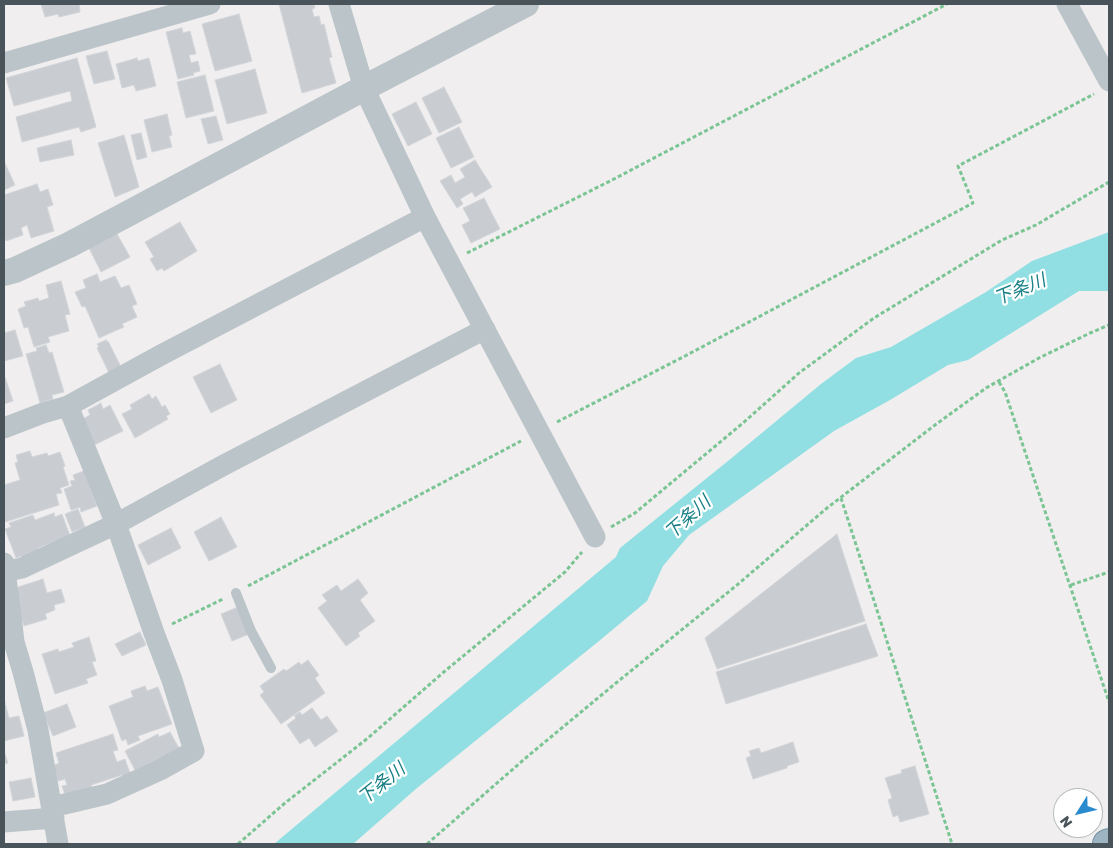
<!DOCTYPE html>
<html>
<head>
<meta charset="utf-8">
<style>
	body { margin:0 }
	#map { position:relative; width:1113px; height:848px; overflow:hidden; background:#f0eeee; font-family:Rubik,sans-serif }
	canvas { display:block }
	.frame { position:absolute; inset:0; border:5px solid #485459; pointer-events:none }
	.north { position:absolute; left:1053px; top:788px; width:50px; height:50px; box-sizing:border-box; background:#fff; border:1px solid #b6bbbd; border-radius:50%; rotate:234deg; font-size:14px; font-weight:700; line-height:20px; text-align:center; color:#485459 }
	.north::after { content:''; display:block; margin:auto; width:18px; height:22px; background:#2a8ccf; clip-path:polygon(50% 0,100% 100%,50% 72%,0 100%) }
</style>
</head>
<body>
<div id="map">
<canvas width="1113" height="848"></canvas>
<div class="frame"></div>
<div class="north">N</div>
</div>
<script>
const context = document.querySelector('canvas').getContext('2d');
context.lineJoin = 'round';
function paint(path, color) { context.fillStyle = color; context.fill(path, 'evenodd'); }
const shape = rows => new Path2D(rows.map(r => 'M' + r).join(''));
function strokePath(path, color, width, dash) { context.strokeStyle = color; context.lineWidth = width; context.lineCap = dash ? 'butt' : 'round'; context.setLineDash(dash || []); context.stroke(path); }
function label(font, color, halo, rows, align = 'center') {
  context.font = font + ' Rubik,"Noto Sans JP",sans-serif'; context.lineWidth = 4.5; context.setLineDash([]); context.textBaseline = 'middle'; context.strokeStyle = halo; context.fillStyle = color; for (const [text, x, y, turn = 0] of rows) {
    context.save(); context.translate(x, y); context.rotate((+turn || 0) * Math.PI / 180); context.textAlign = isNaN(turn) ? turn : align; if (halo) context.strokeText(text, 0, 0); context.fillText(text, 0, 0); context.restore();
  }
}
const water = shape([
	[1109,232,1109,291,1079,291,968,360,948,365,890,400,834,431,689,535,663,566,647,601,599,641,417,788,353,844,274,844,616,557,620,548,728,461,821,384,856,358,891,347,986,292,1032,261]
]);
const building = shape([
	[41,4,79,4,80,12,59,17,58,14,45,17,41,4],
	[279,4,314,4,315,8,312,9,314,17,319,16,321,25,324,24,332,57,329,58,336,83,302,93,279,4],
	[239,14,252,61,215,71,202,24,239,14],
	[182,28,183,33,190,31,196,54,189,55,191,63,198,61,200,71,193,73,194,75,178,79,166,32,182,28],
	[107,51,115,79,94,84,86,56,107,51],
	[77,58,96,127,81,132,79,127,22,142,16,117,72,101,70,91,14,106,6,78,77,58],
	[137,58,138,61,149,58,156,86,136,91,134,85,122,88,116,64,137,58],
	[255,69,267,113,227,124,215,80,255,69],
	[205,75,214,111,186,118,177,82,205,75],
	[444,87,462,122,439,133,422,98,444,87],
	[416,102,432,134,408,146,392,114,416,102],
	[167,114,172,135,169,136,172,147,152,152,144,120,167,114],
	[216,116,223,140,208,144,201,119,216,116],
	[459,127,474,157,451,168,436,138,459,127],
	[141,133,147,157,137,160,131,135,141,133],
	[124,135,139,187,115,197,98,143,124,135],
	[71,140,74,155,40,162,37,148,71,140],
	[475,160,492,187,475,197,472,192,460,199,463,204,457,208,440,181,451,175,455,183,465,177,460,169,475,160],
	[4,161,15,185,4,190,4,161],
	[37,184,40,192,48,189,53,205,47,207,54,231,31,238,27,225,21,228,23,235,6,241,5,238,4,238,4,195,37,184],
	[484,198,500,229,471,243,462,225,470,221,463,208,484,198],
	[180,222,197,251,164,271,162,268,157,271,150,259,154,257,145,242,180,222],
	[117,234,130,257,101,272,89,248,117,234],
	[97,274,100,282,115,276,121,288,129,285,137,304,132,306,137,317,122,324,124,327,99,338,85,306,82,307,75,292,86,288,83,280,97,274],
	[61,281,70,314,65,315,69,331,48,337,50,342,34,347,28,327,24,328,18,309,26,306,24,302,38,298,39,301,49,298,46,285,61,281],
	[15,330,23,356,4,361,4,333,15,330],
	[106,340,107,342,108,341,121,367,109,373,97,348,99,347,97,344,106,340],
	[46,345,49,353,52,352,64,392,52,395,53,399,40,403,26,354,37,351,36,348,46,345],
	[220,364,237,400,211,413,193,377,220,364],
	[4,377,5,377,13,401,4,404,4,377],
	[149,394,152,399,156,396,162,407,165,405,170,414,166,416,168,419,135,438,122,414,132,409,130,405,149,394],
	[101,403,103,409,110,405,123,431,94,445,81,420,90,415,88,410,101,403],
	[30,451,32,457,47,453,48,456,60,452,65,466,63,467,69,485,60,488,62,493,56,494,59,505,5,522,4,518,4,485,20,480,15,463,18,462,16,455,30,451],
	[84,471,97,506,81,512,80,507,71,510,64,489,72,486,70,481,75,480,73,475,84,471],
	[78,509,85,527,72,532,65,514,78,509],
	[54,513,55,517,62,514,70,536,38,548,39,552,22,558,21,556,16,558,5,529,11,527,9,523,33,515,35,520,54,513],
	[221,517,237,547,209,561,194,532,221,517],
	[171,528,181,548,148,565,138,545,171,528],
	[837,534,865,621,717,669,705,638,837,534],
	[43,579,47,593,61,589,65,602,54,605,55,610,45,614,47,619,24,626,15,600,15,588,43,579],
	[358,579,368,593,360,600,375,621,358,633,360,636,346,646,318,608,327,601,322,595,337,585,341,591,358,579],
	[238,607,249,634,232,641,221,614,238,607],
	[866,624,878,656,726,704,716,672,866,624],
	[140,632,146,645,122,656,115,644,140,632],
	[89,637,96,661,92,662,97,675,86,679,88,683,55,694,42,654,58,649,59,652,74,647,72,643,89,637],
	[308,660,319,675,315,678,325,693,281,724,260,695,264,692,260,686,284,669,286,671,299,662,301,665,308,660],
	[145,686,147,691,158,687,172,724,138,736,140,740,128,745,126,739,122,741,109,706,133,697,131,691,145,686],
	[4,699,9,718,19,716,24,736,4,741,4,699],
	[67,704,76,727,53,736,43,713,67,704],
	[312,708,321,720,327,716,338,731,315,747,309,738,300,744,287,725,296,718,294,716,300,712,302,715,312,708],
	[170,732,180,750,136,772,125,751,158,734,159,737,170,732],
	[113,734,118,750,113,751,117,762,125,759,131,776,123,778,122,775,91,785,93,789,66,798,62,786,67,785,65,779,58,781,53,766,59,763,56,753,113,734],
	[793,742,799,762,787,766,787,768,753,779,746,758,751,756,749,751,759,748,761,753,793,742],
	[4,751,8,763,4,764,4,751],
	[915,766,929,814,900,822,898,815,893,817,888,800,892,798,885,778,902,773,901,770,915,766],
	[31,778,35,797,13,801,9,782,31,778]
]);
const path = shape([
	[467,253,614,179,947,4],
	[999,382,1005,392,1109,702],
	[557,422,685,356,973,203,958,166,1094,94],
	[841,498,952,844],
	[611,527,635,513,743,423,799,373,874,318,1002,240,1036,225,1109,182],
	[1071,585,1109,572],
	[248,586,521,441],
	[172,624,223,599],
	[238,844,285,803,368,738,445,671,565,572,582,552],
	[427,844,528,756,616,683,737,585,827,508,935,425,986,388,1039,358,1090,333,1109,325]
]);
const service = shape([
	[236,593,251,631,271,668]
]);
const minor = shape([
	[339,4,364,88,425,217,595,537],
	[1067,4,1109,81],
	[4,63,210,4],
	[4,428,43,413,68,406,161,355,425,217],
	[4,563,11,616,14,642,23,672,38,730,58,844],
	[4,572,22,568,116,524,224,465,485,329],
	[52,807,107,794,160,770,194,751,172,680,154,633,116,524,68,406],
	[4,822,54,818]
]);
const tertiary = shape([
	[4,273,15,270,69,245,364,88,526,4]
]);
const trunk = shape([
	[1107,844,1109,843]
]);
const waterNames = [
	["下条川",1020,290,-22],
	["下条川",688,518,-42],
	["下条川",382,784,-39]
];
paint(water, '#91dfe3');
paint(building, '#c9ccd0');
strokePath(building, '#d2d5d9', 1);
strokePath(trunk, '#7593a4', 30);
strokePath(path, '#7bc595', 3, [4, 2.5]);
strokePath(service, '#bbc4c9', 10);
strokePath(minor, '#bbc4c9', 21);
strokePath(tertiary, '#bbc4c9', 26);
strokePath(trunk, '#9db4c1', 28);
label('italic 18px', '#188086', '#fff', waterNames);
</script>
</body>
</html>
